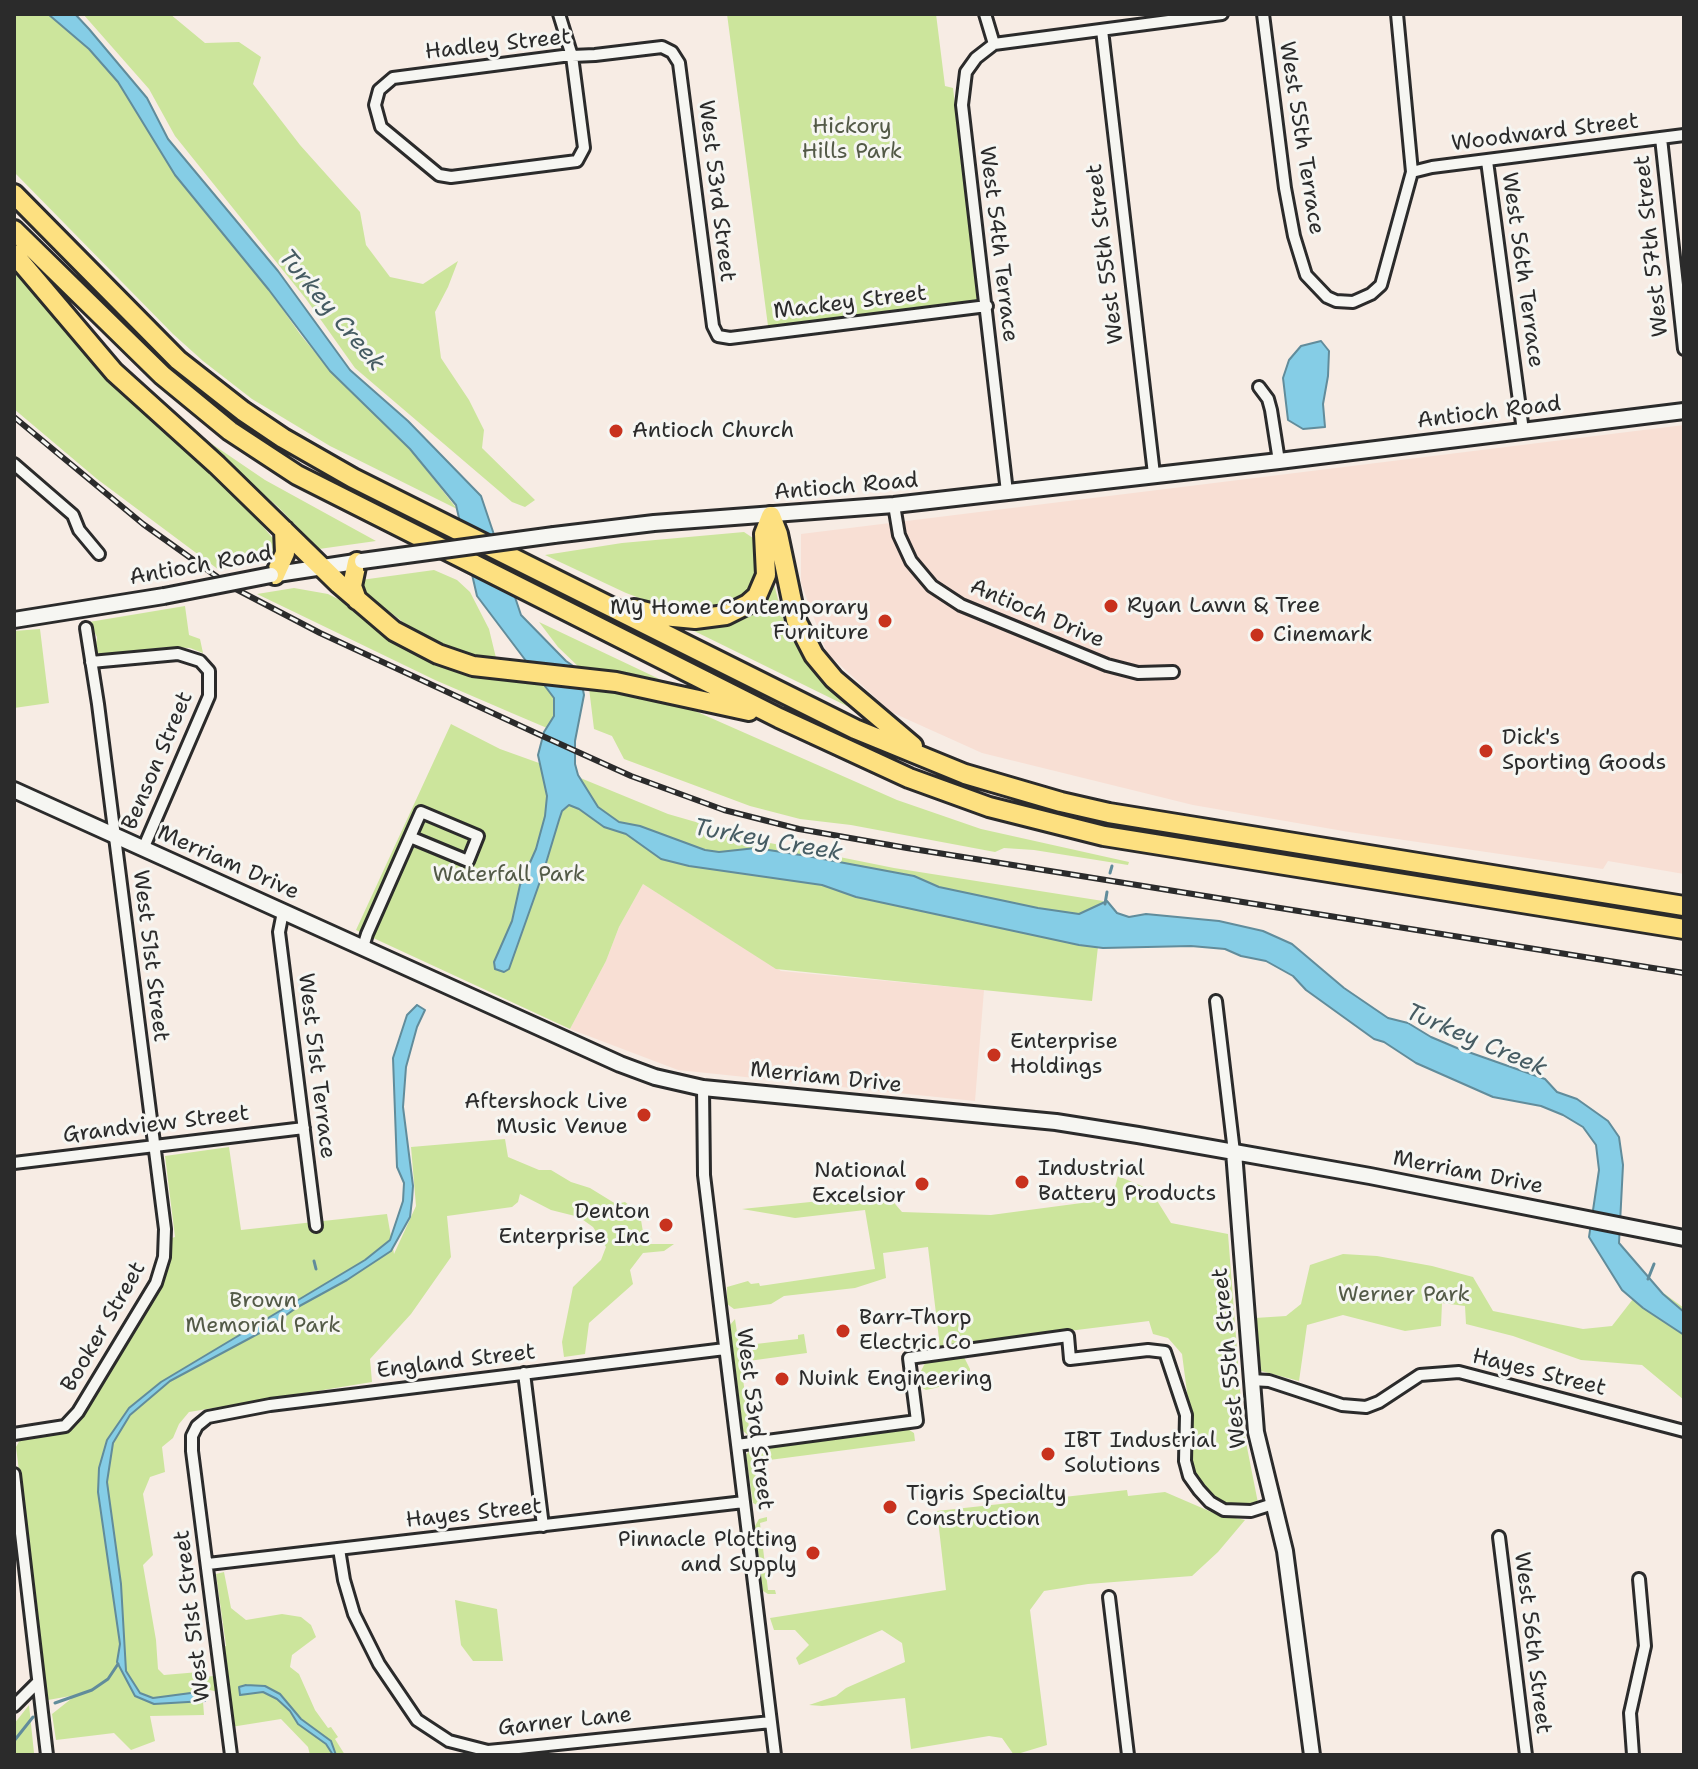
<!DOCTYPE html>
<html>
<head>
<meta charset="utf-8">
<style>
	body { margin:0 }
	#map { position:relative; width:1698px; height:1769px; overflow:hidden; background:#f7ece4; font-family:"Shantell Sans",sans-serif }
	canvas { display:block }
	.frame { position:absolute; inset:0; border:16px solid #2b2b2b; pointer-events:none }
</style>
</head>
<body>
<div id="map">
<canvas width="1698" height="1769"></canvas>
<div class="frame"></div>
</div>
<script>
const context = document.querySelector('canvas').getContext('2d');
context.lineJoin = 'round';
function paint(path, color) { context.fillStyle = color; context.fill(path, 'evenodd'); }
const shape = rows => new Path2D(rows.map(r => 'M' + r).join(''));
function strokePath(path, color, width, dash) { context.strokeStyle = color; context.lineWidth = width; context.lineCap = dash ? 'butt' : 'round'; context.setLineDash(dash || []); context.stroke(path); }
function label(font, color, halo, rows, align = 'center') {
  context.font = font + ' "Shantell Sans",sans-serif'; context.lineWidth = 6; context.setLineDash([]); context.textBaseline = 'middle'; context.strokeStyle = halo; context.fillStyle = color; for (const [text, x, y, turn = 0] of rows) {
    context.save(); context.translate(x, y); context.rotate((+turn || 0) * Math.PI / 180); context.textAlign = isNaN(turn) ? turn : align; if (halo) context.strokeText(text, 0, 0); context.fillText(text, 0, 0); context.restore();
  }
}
const built = shape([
	[1684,425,1684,874,1608,861,1603,869,1349,832,1193,805,982,753,891,712,827,653,801,583,801,534],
	[643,884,781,971,984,990,975,1101,678,1070,570,1029,606,961,619,927]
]);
const green = shape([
	[14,14,48,14,89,49,118,82,211,217,269,290,300,334,330,371,410,449,457,509,330,446,252,399,203,361,173,334,14,172],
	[83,14,170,14,205,43,239,42,261,57,253,84,300,145,360,212,366,245,390,277,423,284,458,261,448,287,435,312,441,358,469,400,484,430,482,448,535,500,525,507,512,502,355,368,306,299,175,136,149,89],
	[727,14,936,14,945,86,953,88,978,300,768,326],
	[14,266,99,367,205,462,243,503,276,542,277,550,271,560,219,570,97,479,14,409],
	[97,341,158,400,212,444,265,480,376,541,319,549,278,507,133,381],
	[744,532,756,540,759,557,752,585,739,600,715,610,672,610,626,593,545,555,622,543],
	[434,570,457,580,470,592,489,629,497,662,465,655,421,636,364,592,361,580],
	[769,584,774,584,784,622,807,663,851,702,855,710,684,626],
	[294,588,328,594,350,605,381,632,433,662,460,671,544,682,554,698,554,716,547,728,514,714,435,680,257,594],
	[185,606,189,635,200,639,203,653,190,648,169,647,102,654,92,651,96,646,97,637,89,622],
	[539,622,672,685,671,688,583,671,558,647],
	[40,629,49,703,14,708,14,631],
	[589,688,644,696,686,707,897,800,981,829,1129,862,1128,865,1034,850,1004,848,995,852,851,825,800,819,750,806,624,759,612,736,594,729],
	[451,724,500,749,578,777,668,814,765,842,894,868,1103,901,1092,1001,776,969,643,884,619,927,606,961,570,1029,356,930],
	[505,1139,508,1157,539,1170,551,1170,571,1182,590,1188,616,1204,625,1202,640,1214,645,1244,674,1244,664,1251,643,1253,630,1270,633,1284,589,1323,585,1354,564,1357,562,1342,573,1287,601,1260,606,1247,593,1227,579,1217,551,1210,520,1194,518,1202,512,1207,447,1216,451,1257,411,1314,370,1359,372,1382,189,1412,179,1424,173,1438,162,1447,165,1472,150,1477,143,1494,153,1555,143,1565,156,1640,158,1669,164,1675,199,1672,200,1677,215,1676,218,1692,202,1688,204,1715,150,1716,155,1741,131,1750,114,1733,56,1740,52,1714,76,1695,48,1700,16,1447,21,1438,59,1433,78,1424,162,1285,171,1259,172,1238,175,1237,165,1156,229,1147,241,1230,387,1214,394,1254,416,1206,411,1147],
	[1118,1176,1144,1187,1156,1199,1171,1223,1228,1234,1243,1427,1258,1503,1246,1508,1229,1506,1215,1499,1201,1486,1191,1470,1191,1423,1182,1354,1168,1338,1153,1334,1149,1321,940,1347,928,1247,883,1253,886,1278,855,1288,784,1296,771,1304,734,1309,727,1304,727,1287,748,1281,751,1284,759,1283,760,1286,875,1269,865,1210,795,1218,742,1209,869,1196,890,1198,902,1212,991,1215,1112,1199],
	[1343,1254,1377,1256,1432,1266,1473,1277,1493,1311,1583,1329,1612,1326,1647,1281,1684,1308,1684,1400,1642,1365,1581,1360,1513,1336,1466,1324,1465,1306,1442,1303,1441,1326,1405,1331,1343,1315,1307,1325,1299,1381,1261,1371,1255,1318,1286,1316,1301,1304,1310,1265],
	[735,1319,739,1346,798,1339,798,1335,804,1334,807,1353,741,1362,749,1428,756,1428,758,1430,755,1435,748,1435,743,1431,730,1325],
	[964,1357,970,1369,970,1376,964,1380,935,1388,926,1390,921,1387,919,1375,925,1363],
	[906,1428,914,1433,915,1441,754,1462,759,1506,753,1503,746,1455,752,1447],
	[1127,1490,1128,1496,1165,1492,1216,1514,1245,1520,1218,1552,1192,1576,1088,1584,1044,1591,1030,1610,1047,1745,1014,1755,1002,1738,989,1736,911,1749,905,1698,822,1706,809,1705,836,1696,846,1688,905,1662,902,1643,882,1630,799,1665,796,1658,809,1645,795,1630,774,1630,770,1618,946,1590,937,1511],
	[767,1517,767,1521,760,1523,768,1590,775,1590,776,1594,768,1594,763,1591,755,1526,759,1519],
	[224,1572,231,1608,246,1620,282,1614,301,1617,311,1625,316,1637,292,1655,290,1667,299,1674,315,1710,328,1728,331,1727,338,1737,335,1739,345,1755,310,1755,308,1747,281,1719,231,1727,222,1647,226,1646,216,1574],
	[455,1600,497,1609,503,1661,473,1661,461,1645],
	[29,1705,34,1753,14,1755,14,1724]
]);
const water = shape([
	[48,14,75,14,89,29,147,98,168,139,278,271,350,370,408,421,481,496,521,615,566,661,579,670,584,695,575,741,575,764,578,775,598,807,619,822,640,826,705,850,719,852,756,848,807,856,914,876,939,887,1038,908,1079,914,1107,901,1117,913,1129,917,1146,914,1219,921,1263,931,1292,944,1344,988,1388,1018,1408,1023,1431,1037,1457,1048,1545,1079,1557,1092,1577,1099,1608,1121,1619,1137,1623,1165,1619,1243,1663,1294,1684,1312,1684,1335,1643,1308,1622,1290,1589,1237,1599,1170,1596,1145,1583,1127,1563,1115,1541,1106,1493,1097,1416,1063,1384,1042,1374,1039,1306,990,1293,976,1266,961,1241,956,1225,949,1191,946,1103,948,1079,945,856,897,822,885,689,866,661,859,626,834,604,827,579,809,569,805,562,811,559,820,543,873,509,969,504,972,495,969,494,962,512,921,520,885,536,849,545,816,547,796,538,755,544,732,554,716,554,698,477,596,456,505,410,449,330,371,269,290,175,175,118,82,89,49,48,14],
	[1321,341,1329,351,1328,376,1323,404,1325,427,1303,429,1288,420,1283,378,1289,360,1301,346,1321,341],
	[417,1005,425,1010,417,1027,406,1067,403,1107,413,1186,412,1200,410,1217,391,1251,347,1280,296,1308,267,1329,170,1381,130,1415,113,1443,107,1482,121,1584,126,1671,140,1693,153,1698,206,1691,205,1701,154,1704,135,1696,117,1662,120,1644,98,1492,99,1468,107,1440,129,1408,161,1382,365,1260,390,1240,403,1201,404,1183,397,1167,393,1058,407,1015,417,1005],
	[246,1685,265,1686,280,1694,301,1719,331,1741,336,1755,333,1755,326,1744,298,1724,290,1711,277,1699,263,1692,240,1695,239,1687,246,1685]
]);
const stream = shape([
	[1110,873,1112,866],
	[1105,904,1107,892],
	[314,1261,316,1269],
	[1648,1279,1654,1264],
	[55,1703,92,1690,108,1679,118,1664],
	[14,1741,33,1717]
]);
const street = shape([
	[559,14,572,56,584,148,577,161,451,177,439,175,381,127,375,105,379,90,393,78,563,56,572,56,595,55,662,47,672,52,679,63,713,326,718,336,730,338,987,306],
	[985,14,994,44,976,58,966,72,962,105,1007,492],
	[1263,14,1285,188,1294,236,1306,275,1327,297,1336,301,1353,302,1371,294,1381,285,1412,172,1397,14],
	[1102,30,1154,474],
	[994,44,1222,14],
	[1661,138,1684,349],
	[1487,161,1523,431],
	[1412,172,1432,167,1684,135],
	[1259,387,1268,399,1271,410,1279,461],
	[14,464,73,515,79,530,99,554],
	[894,505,899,535,911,561,932,586,961,605,1107,665,1138,673,1173,672],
	[91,662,178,654,200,661,209,671,209,696,143,849],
	[283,912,279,932,316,1226],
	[363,947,367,934,421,812,478,836,468,861,410,837],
	[1216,1001,1234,1152],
	[703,1088,704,1175,775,1755],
	[14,1163,304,1128],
	[524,1373,543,1526],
	[1251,1380,1269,1381,1342,1405,1366,1407,1379,1402,1420,1375,1459,1372,1684,1431],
	[14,1434,65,1426,78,1412,156,1283,164,1257,165,1229,98,704,86,628],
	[737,1445,917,1421,909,1358,1068,1336,1070,1359,1148,1350,1165,1352,1186,1415,1185,1461,1189,1476,1199,1490,1210,1502,1224,1510,1251,1511,1273,1504],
	[14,1474,47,1755],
	[1499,1537,1526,1755],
	[339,1549,344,1580,354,1614,379,1664,417,1720,449,1741,488,1751,509,1749,771,1722],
	[208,1564,744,1502],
	[1109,1597,1128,1755],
	[14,1706,38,1682],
	[231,1755,192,1451,192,1436,197,1426,208,1417,270,1405,725,1349],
	[1633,1755,1630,1713,1645,1646,1639,1579]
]);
const secondary = shape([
	[554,535,654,523,894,505,1279,461,1684,411],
	[271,575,362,561],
	[14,620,164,596],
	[14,790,620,1064,655,1077,703,1088,1056,1122,1138,1135,1370,1176,1684,1238],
	[1234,1152,1256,1432,1285,1551,1312,1755]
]);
const highway = shape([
	[14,194,178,360,243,411,283,438,353,478,855,729,965,774,1061,802,1109,813,1684,906],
	[14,230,162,375,230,431,297,475,779,718,909,778,989,807,1104,836,1684,929],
	[14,254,114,372,217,465,339,584,394,631,438,654,473,666,616,682,749,711],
	[771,516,778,534,796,620,814,655,834,679,913,746],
	[357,562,352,586,357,600],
	[275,575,285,553,284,530],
	[634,609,663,616,695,619,726,615,748,604,757,596,766,575,764,534,771,516]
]);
const rail = shape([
	[14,417,143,524,230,586,320,633,538,734,631,776,724,810,799,829,907,848,1684,973]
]);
const secondaryBridge = shape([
	[362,561,554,535],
	[164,596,271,575]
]);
const markers = [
	[616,431,8,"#c8321e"],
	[1111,606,8,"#c8321e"],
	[885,621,8,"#c8321e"],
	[1257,635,8,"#c8321e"],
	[1486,751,8,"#c8321e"],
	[994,1055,8,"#c8321e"],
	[644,1115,8,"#c8321e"],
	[1022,1182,8,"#c8321e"],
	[922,1184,8,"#c8321e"],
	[666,1225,8,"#c8321e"],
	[843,1331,8,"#c8321e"],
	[782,1379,8,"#c8321e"],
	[1048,1454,8,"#c8321e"],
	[890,1507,8,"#c8321e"],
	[813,1553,8,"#c8321e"]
];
const streetNames = [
	["Hadley Street",498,45,-6],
	["Woodward Street",1545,133,-7],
	["West 55th Terrace",1301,138,81],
	["West 53rd Street",716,191,83],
	["West 54th Terrace",998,244,83],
	["West 57th Street",1652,246,-96],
	["West 55th Street",1106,254,-97],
	["West 56th Terrace",1522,270,82],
	["Mackey Street",850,303,-7],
	["Antioch Road",1489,413,-7],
	["Antioch Road",846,487,-5],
	["Antioch Road",201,566,-10],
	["Antioch Drive",1037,614,23],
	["Benson Street",158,761,-67],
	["Merriam Drive",228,863,24],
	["West 51st Street",150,956,83],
	["West 51st Terrace",316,1066,83],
	["Merriam Drive",826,1078,6],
	["Grandview Street",156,1125,-7],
	["Merriam Drive",1468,1173,11],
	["Booker Street",104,1327,-60],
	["West 55th Street",1230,1358,-96],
	["England Street",456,1362,-7],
	["Hayes Street",1539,1373,14],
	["West 53rd Street",754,1419,83],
	["Hayes Street",474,1514,-6],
	["West 51st Street",193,1616,-97],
	["West 56th Street",1532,1643,83],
	["Garner Lane",565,1722,-6]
];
const parkNames = [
	["Hickory",852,127],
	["Hills Park",852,152],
	["Waterfall Park",509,875],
	["Werner Park",1404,1295],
	["Brown",263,1301],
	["Memorial Park",263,1326]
];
const poiNames = [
	["Antioch Church",632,431],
	["Ryan Lawn & Tree",1127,606],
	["My Home Contemporary",869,608,"right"],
	["Furniture",869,633,"right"],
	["Cinemark",1273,635],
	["Dick's",1502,738],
	["Sporting Goods",1502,763],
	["Enterprise",1010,1042],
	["Holdings",1010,1067],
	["Aftershock Live",628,1102,"right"],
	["Music Venue",628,1127,"right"],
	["Industrial",1038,1169],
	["Battery Products",1038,1194],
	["National",906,1171,"right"],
	["Excelsior",906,1196,"right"],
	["Denton",650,1212,"right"],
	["Enterprise Inc",650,1237,"right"],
	["Barr-Thorp",859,1318],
	["Electric Co",859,1343],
	["Nuink Engineering",798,1379],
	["IBT Industrial",1064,1441],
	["Solutions",1064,1466],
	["Tigris Specialty",906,1494],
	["Construction",906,1519],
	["Pinnacle Plotting",797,1540,"right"],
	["and Supply",797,1565,"right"]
];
const waterNames = [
	["Turkey Creek",331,311,50],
	["Turkey Creek",768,841,10],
	["Turkey Creek",1476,1041,23]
];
paint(built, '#f8dfd4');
paint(green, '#cce59c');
paint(water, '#85cde6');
strokePath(water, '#618c9b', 2);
strokePath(stream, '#618c9b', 3);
strokePath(street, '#2b2b2b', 16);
strokePath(secondary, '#2b2b2b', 20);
strokePath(highway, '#2b2b2b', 24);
strokePath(street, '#f6f6f2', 10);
strokePath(secondary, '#f6f6f2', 14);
strokePath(highway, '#fde080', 18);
strokePath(rail, '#2b2b2b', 6);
strokePath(rail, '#f6f6f2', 3, [9]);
strokePath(secondaryBridge, '#2b2b2b', 20, []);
strokePath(secondaryBridge, '#f6f6f2', 14);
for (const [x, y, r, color] of markers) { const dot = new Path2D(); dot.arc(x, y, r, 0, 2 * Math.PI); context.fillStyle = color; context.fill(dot); strokePath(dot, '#f6f6f2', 3); }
label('22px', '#2b2b2b', '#f6f6f2', streetNames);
label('22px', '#535a47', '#f6f6f2', parkNames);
label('22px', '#2b2b2b', '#f6f6f2', poiNames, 'left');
label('italic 24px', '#465c63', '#f6f6f2', waterNames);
</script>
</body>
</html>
